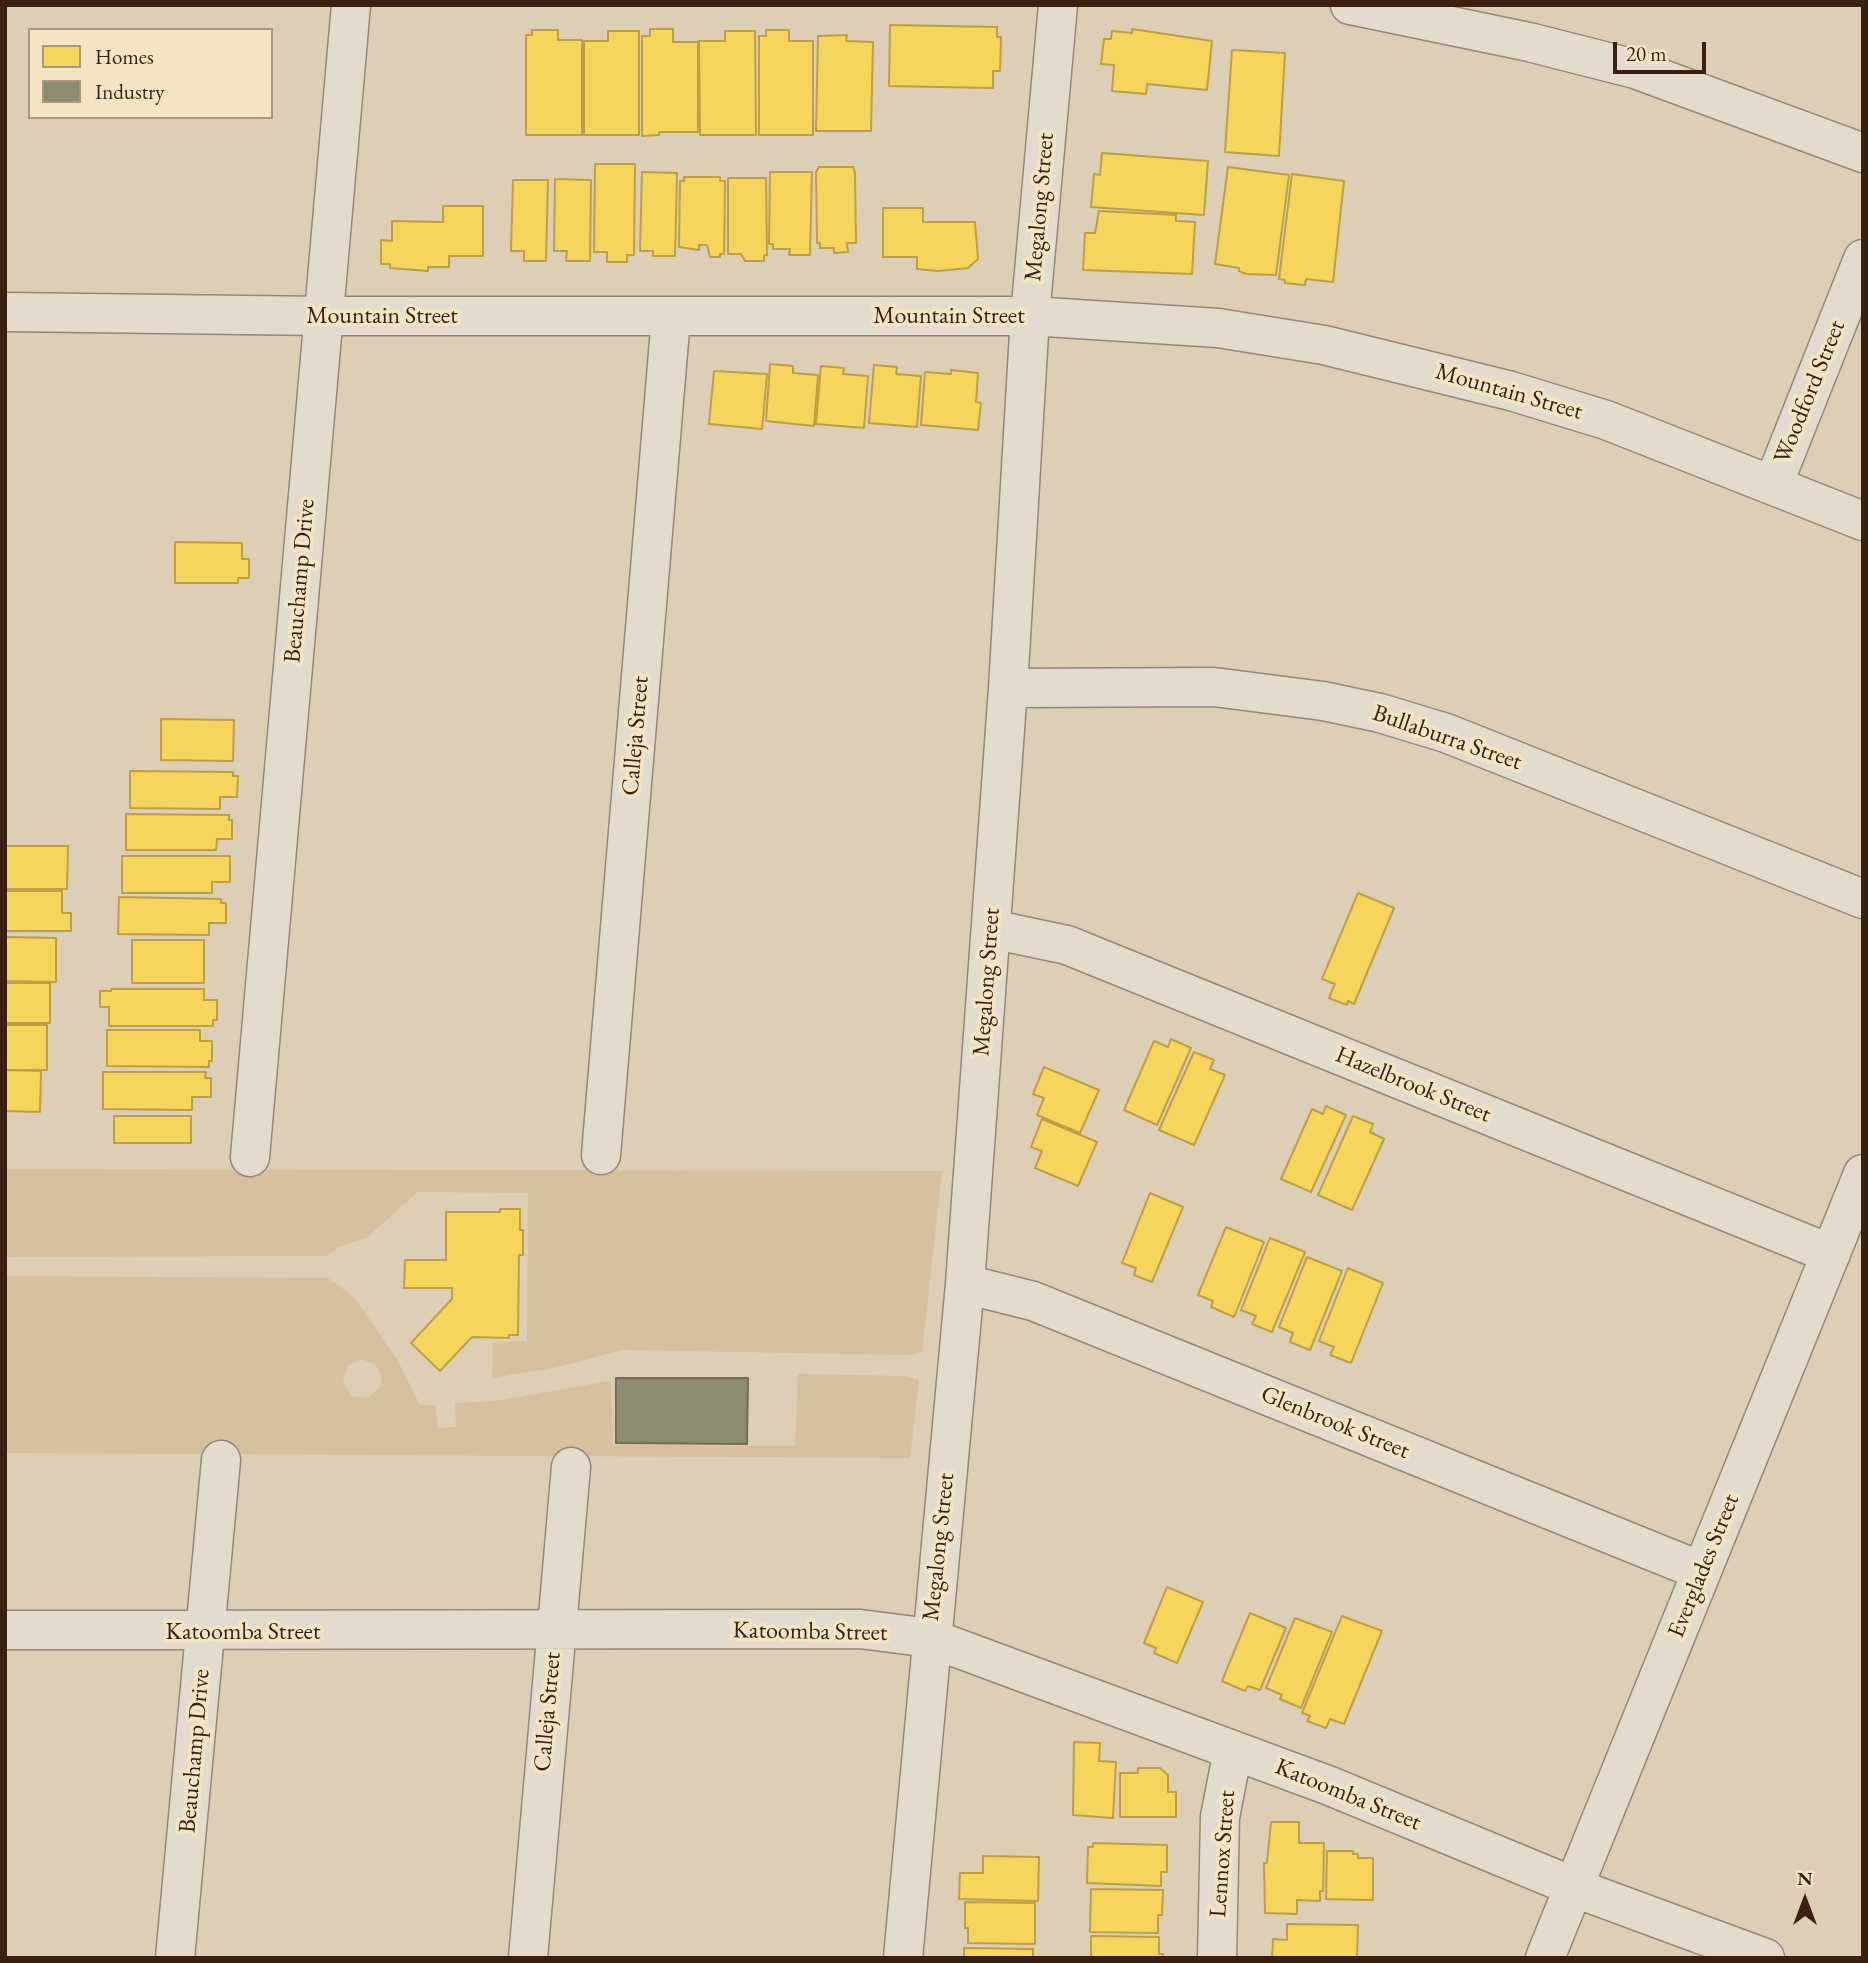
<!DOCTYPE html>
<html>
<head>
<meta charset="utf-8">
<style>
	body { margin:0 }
	#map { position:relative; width:1868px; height:1963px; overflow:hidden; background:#dccfb5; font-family:"EB Garamond",serif }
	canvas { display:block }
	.frame { position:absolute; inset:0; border:7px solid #3a2013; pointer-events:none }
	.legend { position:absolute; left:28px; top:28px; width:245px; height:91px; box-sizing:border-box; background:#f3e4c4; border:2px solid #a9967d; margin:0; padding:9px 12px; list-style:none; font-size:21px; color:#3a2013 }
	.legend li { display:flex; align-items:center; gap:14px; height:35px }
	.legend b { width:35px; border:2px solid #a9967d }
	.north { position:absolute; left:1770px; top:1865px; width:70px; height:70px; -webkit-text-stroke:5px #f3e4c4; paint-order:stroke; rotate:0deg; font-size:19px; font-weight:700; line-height:28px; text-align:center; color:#3a2013 }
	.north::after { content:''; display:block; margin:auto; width:24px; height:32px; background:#3a2013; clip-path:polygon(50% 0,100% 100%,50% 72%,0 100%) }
	.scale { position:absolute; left:1613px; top:42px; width:93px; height:32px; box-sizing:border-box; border:4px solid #3a2013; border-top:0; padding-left:9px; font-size:21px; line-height:24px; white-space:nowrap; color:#3a2013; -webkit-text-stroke:5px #f3e4c4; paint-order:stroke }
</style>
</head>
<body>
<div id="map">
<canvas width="1868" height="1963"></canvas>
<div class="frame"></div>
<ul class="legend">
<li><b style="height:19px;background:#f6d55c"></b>Homes</li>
<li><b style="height:19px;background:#8c8c6e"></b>Industry</li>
</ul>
<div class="north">N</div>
<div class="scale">20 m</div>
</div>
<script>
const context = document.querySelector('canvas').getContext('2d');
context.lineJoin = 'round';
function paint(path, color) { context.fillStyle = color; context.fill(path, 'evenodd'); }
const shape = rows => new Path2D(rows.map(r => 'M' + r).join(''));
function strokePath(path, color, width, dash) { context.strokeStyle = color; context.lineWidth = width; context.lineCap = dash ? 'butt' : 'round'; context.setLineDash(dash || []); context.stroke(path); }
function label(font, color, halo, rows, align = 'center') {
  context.font = font + ' "EB Garamond",serif'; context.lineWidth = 7; context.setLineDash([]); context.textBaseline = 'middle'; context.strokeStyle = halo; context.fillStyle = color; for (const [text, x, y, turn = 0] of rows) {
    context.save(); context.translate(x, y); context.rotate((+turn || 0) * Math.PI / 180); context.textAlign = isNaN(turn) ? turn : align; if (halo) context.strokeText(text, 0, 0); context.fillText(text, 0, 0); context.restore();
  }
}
const green = shape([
	[5,1169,942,1171,922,1352,910,1355,622,1350,558,1367,492,1378,493,1342,527,1341,528,1193,418,1192,366,1238,338,1247,328,1256,5,1257],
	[5,1276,328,1278,355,1298,398,1361,420,1405,435,1405,438,1428,456,1427,455,1403,493,1401,611,1381,613,1445,795,1446,798,1374,905,1376,919,1380,910,1458,5,1453],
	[361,1359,376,1365,382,1378,380,1387,368,1398,352,1396,343,1381,348,1366]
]);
const homes = shape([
	[890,25,997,27,997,37,1001,37,1000,71,993,71,993,88,889,86,890,25],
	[650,29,673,29,673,42,698,42,698,132,659,132,659,135,642,136,642,36,650,36,650,29],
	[1132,29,1212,41,1207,90,1147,84,1146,94,1112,91,1114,65,1101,64,1104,39,1111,39,1112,31,1132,33,1132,29],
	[532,30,558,30,558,40,582,40,582,135,526,135,526,35,532,35,532,30],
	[766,30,789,30,789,41,813,41,813,135,759,135,759,36,766,36,766,30],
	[608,31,639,31,639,135,584,135,584,41,608,41,608,31],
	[725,31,755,31,756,135,700,135,699,41,725,41,725,31],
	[847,35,846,41,873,42,871,131,816,131,818,36,847,35],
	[1232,50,1285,53,1279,156,1225,152,1232,50],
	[1102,153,1208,161,1204,215,1091,207,1094,174,1100,175,1102,153],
	[595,164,635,164,634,255,627,255,627,262,607,262,607,252,594,252,595,164],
	[819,167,853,167,855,173,856,243,847,243,848,252,834,253,834,248,820,248,820,243,817,243,816,172,819,167],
	[1228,167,1289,175,1276,275,1246,274,1239,271,1239,268,1215,264,1228,167],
	[642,172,677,173,675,256,653,256,653,251,640,251,642,172],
	[770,172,812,172,810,255,789,255,790,249,773,249,773,244,769,244,770,172],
	[1292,174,1344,181,1333,282,1306,279,1305,285,1285,283,1285,280,1279,279,1292,174],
	[684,177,720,177,720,181,725,181,724,254,720,254,720,257,710,257,707,245,699,245,699,250,679,247,680,181,684,181,684,177],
	[728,178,766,178,767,255,764,255,764,261,745,261,741,254,728,254,728,178],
	[555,179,591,180,590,261,566,261,567,251,554,251,555,179],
	[513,180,548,180,546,261,524,261,524,251,511,251,513,180],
	[443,206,483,206,483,256,449,256,449,267,428,267,428,271,390,268,390,264,381,264,381,240,392,241,392,221,443,222,443,206],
	[883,208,923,208,923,222,975,222,978,259,968,268,938,271,917,269,917,257,883,257,883,208],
	[1099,211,1176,215,1176,221,1195,222,1192,274,1083,270,1085,233,1095,233,1099,211],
	[770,364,793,366,793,373,818,375,814,426,766,421,770,364],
	[874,365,897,367,896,374,921,376,917,427,869,423,874,365],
	[821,366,844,368,843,374,868,376,864,428,816,424,821,366],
	[951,370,978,373,976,402,981,403,978,430,921,425,925,372,951,374,951,370],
	[714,371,767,374,762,429,709,424,714,371],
	[175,542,242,543,242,559,249,559,249,578,238,578,238,583,175,583,175,542],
	[161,719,234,720,233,761,161,760,161,719],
	[130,771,233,772,233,776,238,776,237,797,220,797,220,809,130,808,130,771],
	[126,814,229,815,229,820,232,820,232,839,217,839,216,850,126,850,126,814],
	[5,846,68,846,67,889,5,889,5,846],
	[122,856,230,856,230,882,212,882,212,893,122,893,122,856],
	[5,891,62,891,62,913,71,913,71,931,5,931,5,891],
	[1358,893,1394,908,1354,1004,1348,1001,1347,1005,1329,998,1335,984,1322,979,1358,893],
	[119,897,221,899,221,903,226,903,226,923,209,923,209,935,118,934,119,897],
	[5,937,56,938,56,982,5,981,5,937],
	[132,940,204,940,204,983,132,983,132,940],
	[5,983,50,983,50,1023,5,1023,5,983],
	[111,989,204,989,204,1000,217,1000,217,1020,213,1020,213,1026,109,1026,109,1007,100,1007,100,991,111,991,111,989],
	[5,1025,47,1025,47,1070,5,1070,5,1025],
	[107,1030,200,1030,200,1041,212,1041,212,1061,209,1061,209,1067,107,1066,107,1030],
	[1171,1039,1191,1048,1157,1125,1124,1110,1154,1041,1168,1047,1171,1039],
	[1194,1052,1214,1060,1210,1069,1225,1075,1194,1145,1159,1130,1194,1052],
	[1044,1067,1099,1090,1080,1133,1037,1115,1044,1098,1033,1094,1044,1067],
	[5,1070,41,1071,40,1112,5,1111,5,1070],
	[103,1072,206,1072,205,1078,211,1078,211,1097,192,1097,192,1110,103,1109,103,1072],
	[1326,1106,1346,1115,1311,1192,1281,1179,1312,1109,1323,1114,1326,1106],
	[114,1116,191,1116,191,1143,114,1143,114,1116],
	[1353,1116,1373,1124,1370,1132,1384,1139,1352,1210,1318,1195,1353,1116],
	[1042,1119,1097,1142,1078,1186,1035,1168,1042,1151,1031,1147,1042,1119],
	[1150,1193,1183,1207,1152,1282,1134,1275,1136,1268,1122,1263,1150,1193],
	[500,1209,520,1209,520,1230,523,1230,523,1255,519,1255,518,1335,509,1335,509,1338,472,1337,440,1371,411,1343,452,1299,452,1288,404,1288,405,1260,446,1260,446,1212,500,1212,500,1209],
	[1226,1227,1264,1242,1234,1317,1211,1307,1213,1301,1198,1295,1226,1227],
	[1270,1238,1305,1252,1272,1332,1252,1324,1256,1316,1241,1310,1270,1238],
	[1307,1257,1342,1271,1310,1350,1290,1342,1293,1333,1279,1327,1307,1257],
	[1348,1268,1383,1283,1351,1363,1330,1355,1334,1347,1319,1341,1348,1268],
	[1167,1587,1203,1602,1177,1663,1154,1653,1156,1648,1144,1643,1167,1587],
	[1250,1613,1286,1628,1260,1690,1248,1686,1245,1691,1222,1681,1250,1613],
	[1342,1616,1382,1631,1344,1724,1330,1719,1326,1728,1307,1721,1310,1716,1302,1713,1342,1616],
	[1295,1618,1332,1632,1301,1708,1280,1699,1282,1695,1266,1688,1295,1618],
	[1074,1742,1100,1743,1099,1761,1116,1762,1113,1818,1073,1815,1074,1742],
	[1138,1768,1160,1768,1168,1775,1168,1792,1176,1792,1176,1817,1120,1817,1120,1773,1138,1773,1138,1768],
	[1271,1822,1299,1822,1299,1843,1324,1843,1323,1891,1320,1891,1320,1901,1297,1900,1297,1914,1265,1913,1264,1863,1267,1863,1271,1822],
	[1093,1843,1167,1845,1167,1872,1161,1872,1161,1886,1087,1883,1088,1847,1093,1847,1093,1843],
	[1327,1851,1353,1851,1353,1854,1358,1854,1358,1858,1373,1858,1373,1900,1326,1899,1327,1851],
	[983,1856,1039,1857,1038,1901,959,1899,960,1873,983,1873,983,1856],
	[1091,1889,1163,1890,1162,1915,1158,1915,1158,1933,1090,1932,1091,1889],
	[965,1902,1035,1903,1035,1944,968,1943,968,1928,965,1928,965,1902],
	[1287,1924,1358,1925,1357,1958,1272,1958,1273,1939,1287,1940,1287,1924],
	[1091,1936,1159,1937,1159,1954,1163,1954,1163,1958,1091,1958,1091,1936],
	[964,1948,1033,1949,1033,1958,964,1958,964,1948]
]);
const industry = shape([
	[616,1378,748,1378,747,1444,616,1443,616,1378]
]);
const minor = shape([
	[1350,5,1529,42,1635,69,1863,153],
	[5,312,324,316,1030,316,1218,328,1324,345,1511,391,1606,420,1863,521],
	[1773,485,1863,259],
	[1008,688,1214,687,1323,701,1380,713,1446,733,1863,899],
	[991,929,1067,945,1831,1254],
	[601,1155,671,317],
	[250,1157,351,5],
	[965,1284,1033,1301,1701,1571],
	[5,1630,860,1629,930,1638,1330,1786,1594,1895,1765,1958],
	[175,1958,221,1460],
	[528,1958,571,1467],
	[903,1958,965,1284,1008,688,1030,316,1058,5],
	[1217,1958,1220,1817,1233,1750],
	[1545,1958,1863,1174]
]);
const streetNames = [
	["Megalong Street",1040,207,-85],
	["Mountain Street",382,316],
	["Mountain Street",949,316],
	["Mountain Street",1509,392,16],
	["Woodford Street",1810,392,-68],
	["Beauchamp Drive",300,581,-85],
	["Calleja Street",636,736,-85],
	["Bullaburra Street",1447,738,19],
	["Megalong Street",987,982,-86],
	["Hazelbrook Street",1413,1085,22],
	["Glenbrook Street",1335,1423,22],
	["Megalong Street",939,1547,-84],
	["Everglades Street",1704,1566,-68],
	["Katoomba Street",243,1632],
	["Katoomba Street",810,1632,1],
	["Calleja Street",548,1712,-85],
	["Beauchamp Drive",195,1751,-85],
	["Katoomba Street",1348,1795,22],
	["Lennox Street",1223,1854,-86]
];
paint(green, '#d5c19e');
paint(homes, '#f6d55c');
strokePath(homes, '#be9f46', 2);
paint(industry, '#8c8c6e');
strokePath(industry, '#736c53', 2);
strokePath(minor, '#938878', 41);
strokePath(minor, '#e3dcce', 38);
label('24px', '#3a2013', '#f3e4c4', streetNames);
</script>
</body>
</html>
